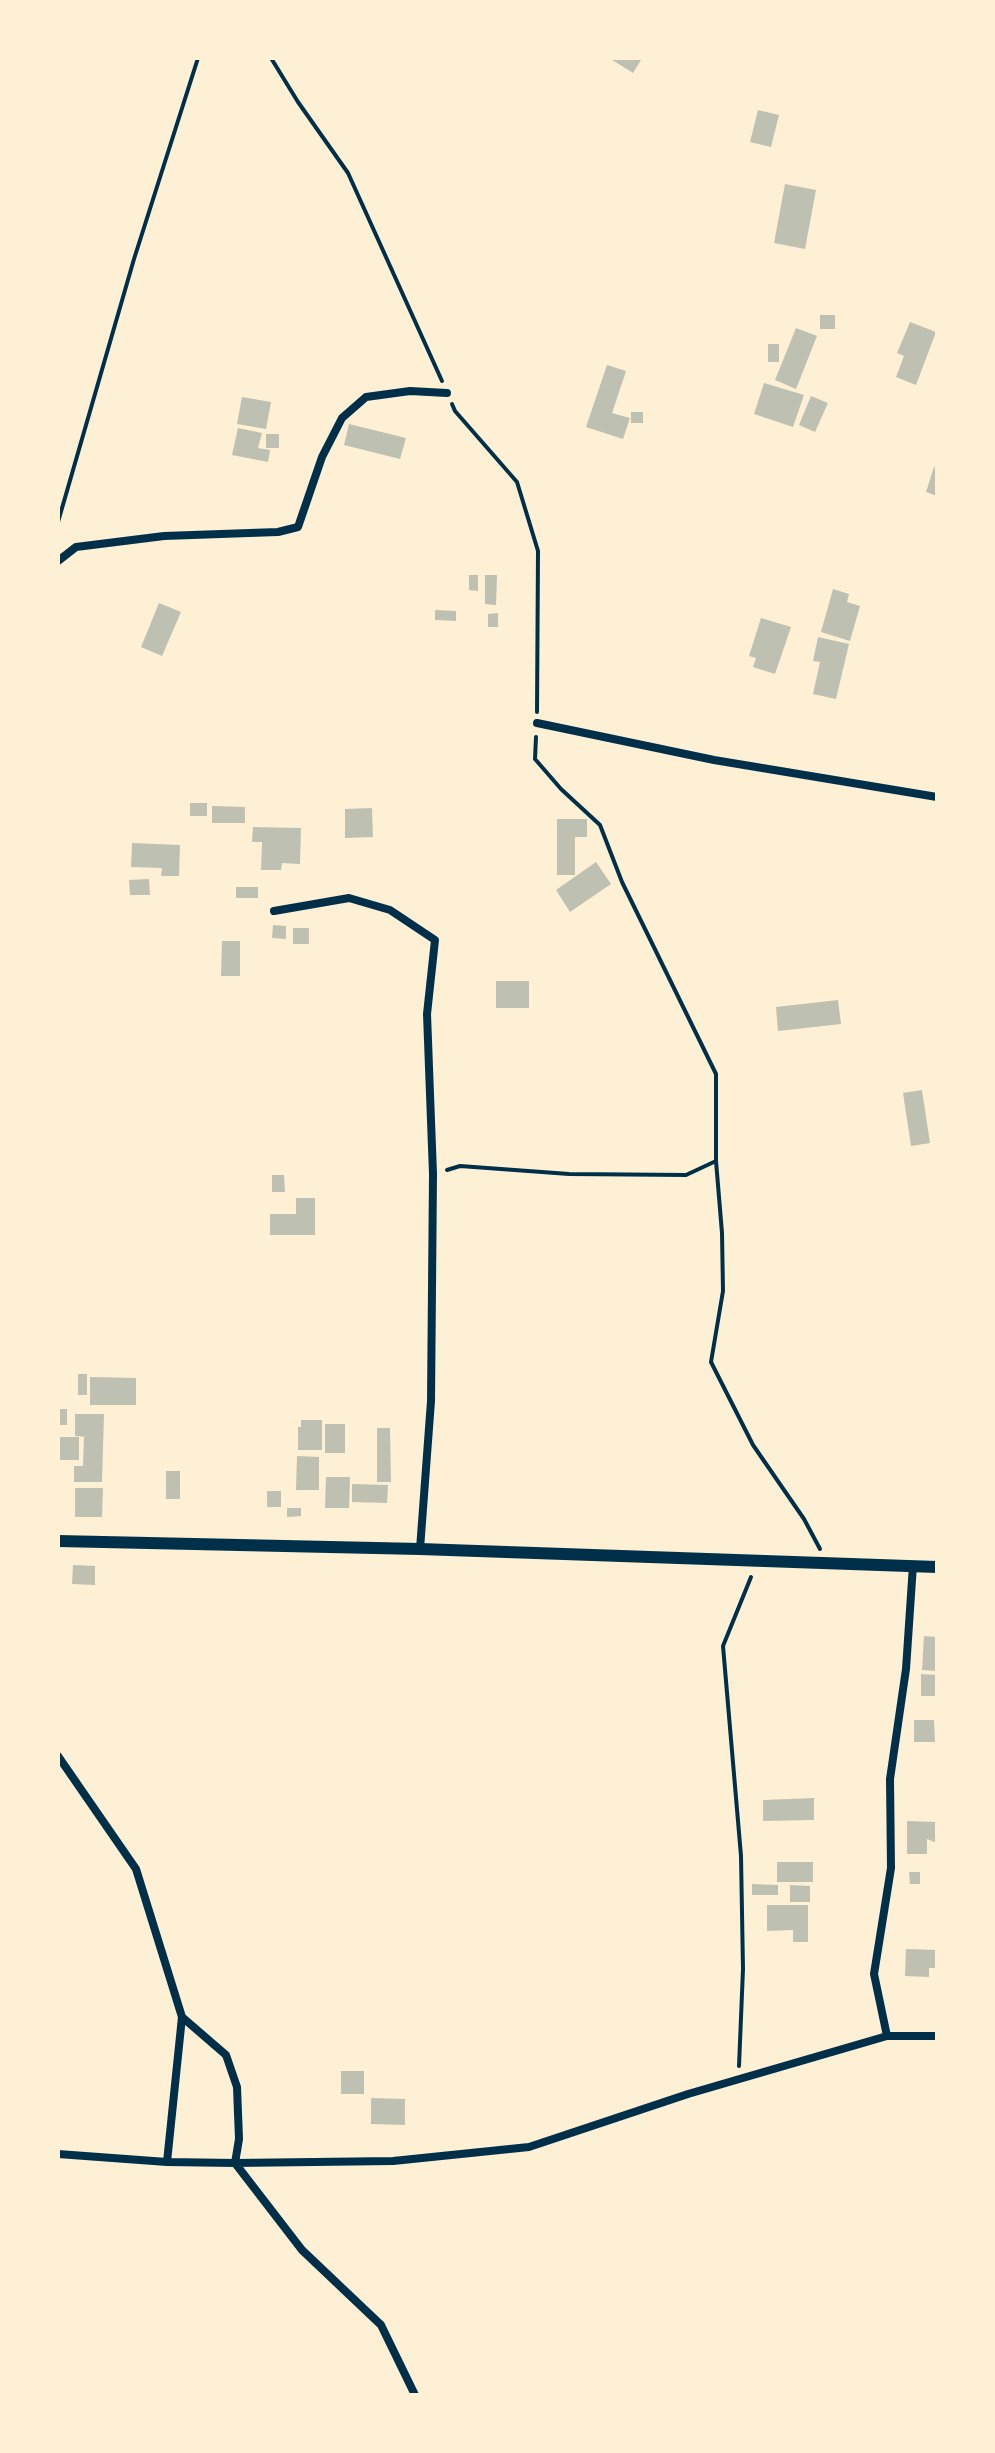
<!DOCTYPE html>
<html>
<head>
<meta charset="utf-8">
<style>
	body { margin:0 }
	#map { position:relative; width:995px; height:2453px; overflow:hidden; background:#fdf0d5; font-family:Cabin,sans-serif }
	canvas { display:block }
	.frame { position:absolute; inset:0; border:60px solid #fdf0d5; pointer-events:none }
</style>
</head>
<body>
<div id="map">
<canvas width="995" height="2453"></canvas>
<div class="frame"></div>
</div>
<script>
const context = document.querySelector('canvas').getContext('2d');
context.lineJoin = 'round';
function paint(path, color) { context.fillStyle = color; context.fill(path, 'evenodd'); }
const shape = rows => new Path2D(rows.map(r => 'M' + r).join(''));
function strokePath(path, color, width, dash) { context.strokeStyle = color; context.lineWidth = width; context.lineCap = dash ? 'butt' : 'round'; context.setLineDash(dash || []); context.stroke(path); }
const building = shape([
	[609,58,638,58,641,60,633,73],
	[758,110,779,115,771,147,750,142],
	[785,184,816,190,805,249,774,243],
	[820,315,835,315,835,329,820,329],
	[910,322,936,332,916,385,896,377,904,356,897,353],
	[796,328,817,336,796,389,775,380],
	[768,344,779,344,779,362,768,362],
	[607,365,626,371,612,413,630,418,623,439,586,427],
	[764,383,804,395,793,427,754,414],
	[811,396,828,403,815,432,799,425],
	[242,397,271,402,266,429,237,424],
	[631,412,643,412,643,423,631,423],
	[349,424,406,438,400,459,344,445],
	[238,428,262,433,258,448,270,450,268,462,232,455],
	[266,434,279,434,279,448,266,448],
	[934,467,937,468,937,496,926,492],
	[469,575,478,575,478,591,469,590],
	[485,575,497,575,496,605,485,604],
	[833,589,849,594,847,602,860,606,850,641,821,632],
	[159,603,181,612,162,656,141,647],
	[435,610,456,611,456,621,435,620],
	[498,613,498,627,488,627,488,614],
	[761,618,791,627,775,674,753,667,756,658,749,656],
	[818,637,849,644,836,699,813,694,820,662,813,661],
	[190,803,207,803,207,816,190,816],
	[212,806,245,807,245,823,212,823],
	[372,808,373,837,345,838,345,809],
	[557,819,587,819,587,837,575,837,575,875,557,875],
	[253,827,301,828,300,864,282,863,281,870,261,870,262,842,252,842],
	[132,843,180,845,179,876,161,876,162,868,131,867],
	[596,862,611,884,570,912,556,890],
	[149,879,150,895,130,895,129,880],
	[236,887,258,887,258,898,236,898],
	[273,925,286,926,286,939,272,938],
	[293,928,309,928,309,944,293,944],
	[222,941,240,941,240,976,221,976],
	[496,981,529,981,529,1008,496,1008],
	[838,1000,841,1024,778,1031,776,1007],
	[922,1090,930,1143,911,1146,903,1093],
	[272,1175,284,1175,285,1192,272,1192],
	[296,1198,315,1198,315,1235,270,1235,270,1214,296,1214],
	[78,1374,87,1374,87,1395,78,1395],
	[90,1377,136,1378,136,1405,90,1405],
	[58,1409,67,1409,67,1425,58,1425],
	[75,1414,104,1414,102,1482,74,1482,74,1466,83,1466,84,1437,88,1437,75,1436],
	[301,1420,322,1420,322,1450,298,1450,298,1427,301,1427],
	[325,1424,345,1424,345,1453,325,1453],
	[377,1428,390,1428,391,1482,377,1482],
	[60,1437,79,1437,79,1460,60,1460],
	[297,1456,319,1457,319,1490,296,1490],
	[166,1471,180,1471,180,1499,166,1499],
	[326,1477,350,1477,349,1508,325,1508],
	[352,1484,388,1485,387,1503,352,1502],
	[75,1488,103,1488,102,1517,75,1517],
	[267,1491,281,1491,281,1507,267,1507],
	[287,1508,301,1508,301,1516,287,1517],
	[73,1565,95,1566,95,1585,72,1584],
	[924,1636,937,1637,937,1671,922,1670],
	[921,1674,937,1675,937,1696,921,1696],
	[914,1720,934,1720,935,1742,914,1742],
	[814,1798,814,1820,763,1821,763,1800],
	[907,1821,937,1822,937,1843,927,1839,927,1854,907,1854],
	[777,1862,813,1862,813,1882,777,1882],
	[909,1872,920,1872,920,1884,910,1884],
	[752,1884,778,1885,778,1895,752,1895],
	[790,1885,810,1886,810,1902,790,1902],
	[767,1905,808,1905,808,1942,793,1942,793,1930,767,1931],
	[906,1949,937,1950,937,1968,929,1968,929,1977,905,1976],
	[341,2071,364,2071,364,2094,341,2094],
	[371,2098,405,2099,405,2125,371,2124]
]);
const path = shape([
	[271,58,298,102,348,173,442,381],
	[452,404,455,411,517,482,538,551,537,712],
	[58,522,134,259,198,58],
	[536,737,535,759,561,789,600,825,622,882,716,1074,716,1161,722,1233,723,1291,711,1362,753,1445,804,1519,820,1549],
	[447,1170,460,1166,569,1174,686,1175,716,1161],
	[739,2066,743,1969,741,1856,723,1646,751,1577]
]);
const minor = shape([
	[58,561,76,547,164,536,278,532,298,527,322,457,342,418,366,397,410,391,447,393],
	[537,723,714,760,937,797],
	[274,911,349,898,390,910,435,940,427,1014,433,1174,431,1401,420,1549],
	[58,1756,136,1869,182,2017,167,2162,235,2163,302,2250,381,2325,415,2395],
	[182,2017,226,2055,237,2087,239,2139,235,2163,393,2161,529,2147,688,2094,887,2036,937,2036],
	[887,2036,874,1974,891,1868,890,1779,906,1669,913,1565],
	[58,2154,167,2162]
]);
const secondary = shape([
	[58,1541,420,1549,937,1567]
]);
paint(building, '#bec0b2');
strokePath(path, '#003049', 4);
strokePath(minor, '#003049', 8);
strokePath(secondary, '#003049', 12);
</script>
</body>
</html>
